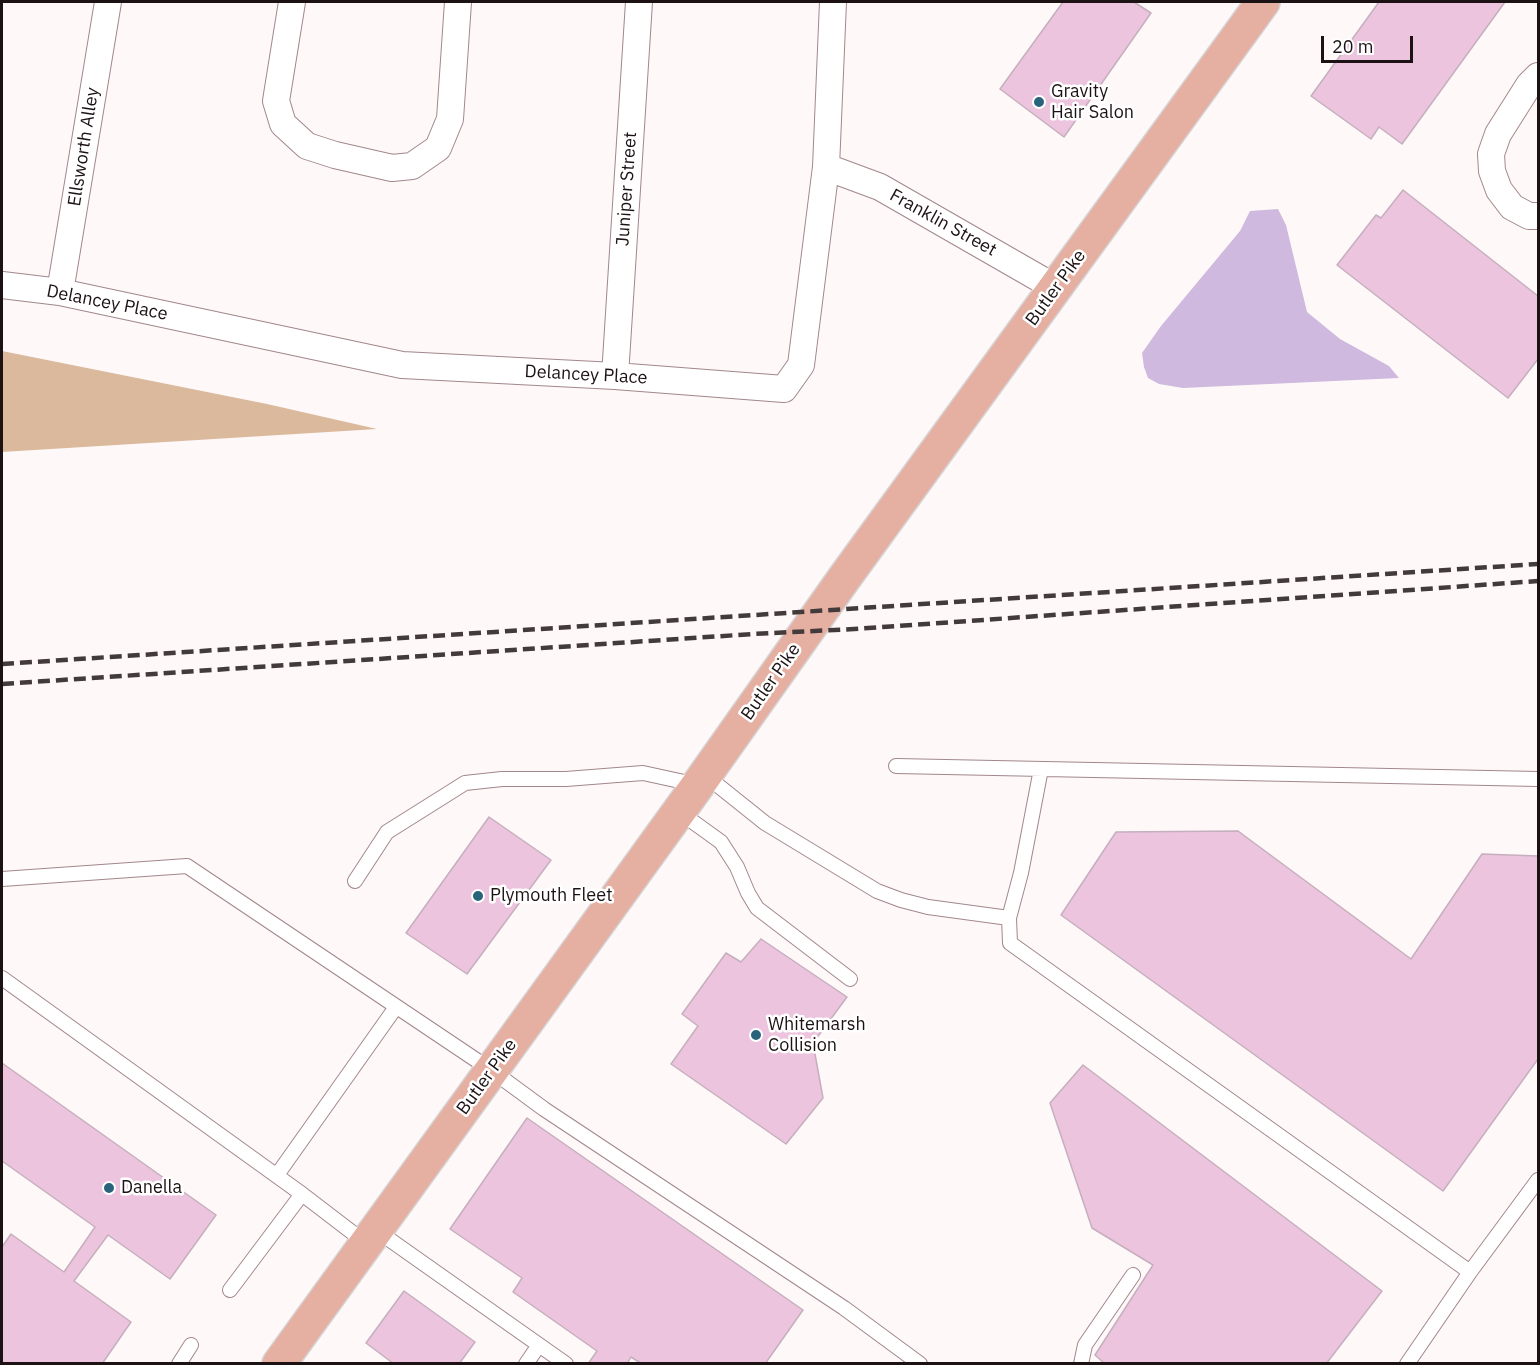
<!DOCTYPE html>
<html>
<head>
<meta charset="utf-8">
<style>
	body { margin:0 }
	#map { position:relative; width:1540px; height:1365px; overflow:hidden; background:#fef8f9; font-family:"IBM Plex Sans",sans-serif }
	canvas { display:block }
	.frame { position:absolute; inset:0; border:3px solid #1c1214; pointer-events:none }
	.scale { position:absolute; left:1321px; top:36px; width:92px; height:27px; box-sizing:border-box; border:3px solid #1c1214; border-top:0; padding-left:8px; font-size:18px; line-height:21px; white-space:nowrap; color:#1c1214; -webkit-text-stroke:4px #fff; paint-order:stroke }
</style>
</head>
<body>
<div id="map">
<canvas width="1540" height="1365"></canvas>
<div class="frame"></div>
<div class="scale">20 m</div>
</div>
<script>
const context = document.querySelector('canvas').getContext('2d');
context.lineJoin = 'round';
function paint(path, color) { context.fillStyle = color; context.fill(path, 'evenodd'); }
const shape = rows => new Path2D(rows.map(r => 'M' + r).join(''));
function strokePath(path, color, width, dash) { context.strokeStyle = color; context.lineWidth = width; context.lineCap = dash ? 'butt' : 'round'; context.setLineDash(dash || []); context.stroke(path); }
function label(font, color, halo, rows, align = 'center') {
  context.font = font + ' "IBM Plex Sans",sans-serif'; context.lineWidth = 5; context.setLineDash([]); context.textBaseline = 'middle'; context.strokeStyle = halo; context.fillStyle = color; for (const [text, x, y, turn = 0] of rows) {
    context.save(); context.translate(x, y); context.rotate((+turn || 0) * Math.PI / 180); context.textAlign = isNaN(turn) ? turn : align; if (halo) context.strokeText(text, 0, 0); context.fillText(text, 0, 0); context.restore();
  }
}
const forest = shape([
	[2,351,267,404,377,429,2,452]
]);
const water = shape([
	[1278,209,1286,225,1307,312,1340,339,1389,366,1399,378,1183,388,1159,384,1148,378,1144,367,1142,353,1161,326,1240,231,1250,211]
]);
const building = shape([
	[1063,2,1134,2,1151,13,1064,137,1000,89,1063,2],
	[1379,2,1505,2,1402,144,1379,127,1371,139,1311,96,1379,2],
	[1403,190,1538,296,1538,359,1508,398,1337,265,1376,215,1381,218,1403,190],
	[489,817,551,860,467,974,406,933,489,817],
	[1238,831,1411,959,1482,854,1538,856,1538,1059,1443,1191,1061,915,1116,832,1238,831],
	[761,939,847,997,813,1043,823,1098,786,1144,671,1064,698,1026,682,1014,726,953,741,962,761,939],
	[2,1063,216,1215,170,1279,108,1235,74,1281,131,1322,102,1364,2,1364,2,1247,11,1234,64,1272,95,1227,2,1161,2,1063],
	[1083,1065,1382,1291,1326,1364,1105,1364,1095,1355,1153,1265,1092,1228,1050,1103,1083,1065],
	[527,1118,803,1310,765,1364,642,1364,631,1357,627,1364,588,1364,597,1351,513,1292,522,1278,450,1229,527,1118],
	[404,1291,475,1342,459,1364,394,1364,366,1343,404,1291]
]);
const lane = shape([
	[896,766,1538,779],
	[705,775,765,823,877,891,901,900,928,907,1009,918,1010,943,1470,1272],
	[678,811,721,842,737,867,748,893,757,908,850,979],
	[2,879,187,866,491,1070,544,1109,844,1308,920,1364],
	[355,881,387,832,465,783,502,779,566,779,643,773,698,785],
	[1009,918,1021,873,1041,769],
	[2,978,302,1194],
	[277,1175,396,1007],
	[376,1230,566,1364],
	[230,1290,302,1194,366,1243],
	[179,1364,191,1345],
	[526,1364,539,1345],
	[1081,1364,1085,1345,1133,1275],
	[1407,1364,1470,1272,1538,1180]
]);
const street = shape([
	[292,2,276,101,283,124,307,146,335,155,392,168,412,166,438,148,450,119,458,2],
	[1538,76,1529,85,1498,134,1491,154,1492,171,1499,190,1512,207,1529,216,1538,216],
	[826,167,880,187,1056,288],
	[2,285,60,292,402,365,615,376,784,389,801,365,826,167,833,2],
	[60,292,108,2],
	[615,376,639,2]
]);
const primary = shape([
	[279,1364,698,785,845,577,1263,2]
]);
const rail = shape([
	[2,664,1538,564],
	[2,684,753,634,854,629,1538,581]
]);
const markers = [
	[1039,102,6,"#29647c"],
	[478,896,6,"#29647c"],
	[756,1035,6,"#29647c"],
	[109,1188,6,"#29647c"]
];
const poiNames = [
	["Gravity",1051,92],
	["Hair Salon",1051,113],
	["Plymouth Fleet",490,896],
	["Whitemarsh",768,1025],
	["Collision",768,1046],
	["Danella",121,1188]
];
const streetNames = [
	["Ellsworth Alley",84,147,-81],
	["Juniper Street",627,189,-86],
	["Franklin Street",943,223,29],
	["Butler Pike",1056,288,-54],
	["Delancey Place",107,303,11],
	["Delancey Place",586,375,3],
	["Butler Pike",771,682,-55],
	["Butler Pike",487,1077,-54]
];
paint(forest, '#dbb99c');
paint(water, '#cfb9de');
paint(building, '#ecc4de');
strokePath(building, '#c6afbd', 1.5);
strokePath(lane, '#a2878b', 16);
strokePath(street, '#a2878b', 28);
strokePath(primary, '#d6d4d5', 36);
strokePath(lane, '#fff', 14);
strokePath(street, '#fff', 26);
strokePath(primary, '#e5afa1', 33);
strokePath(rail, '#433a3b', 4.5, [12, 6]);
for (const [x, y, r, color] of markers) { const dot = new Path2D(); dot.arc(x, y, r, 0, 2 * Math.PI); context.fillStyle = color; context.fill(dot); strokePath(dot, '#fff', 2); }
label('18px', '#1c1214', '#fff', poiNames, 'left');
label('18px', '#1c1214', '#fff', streetNames);
</script>
</body>
</html>
